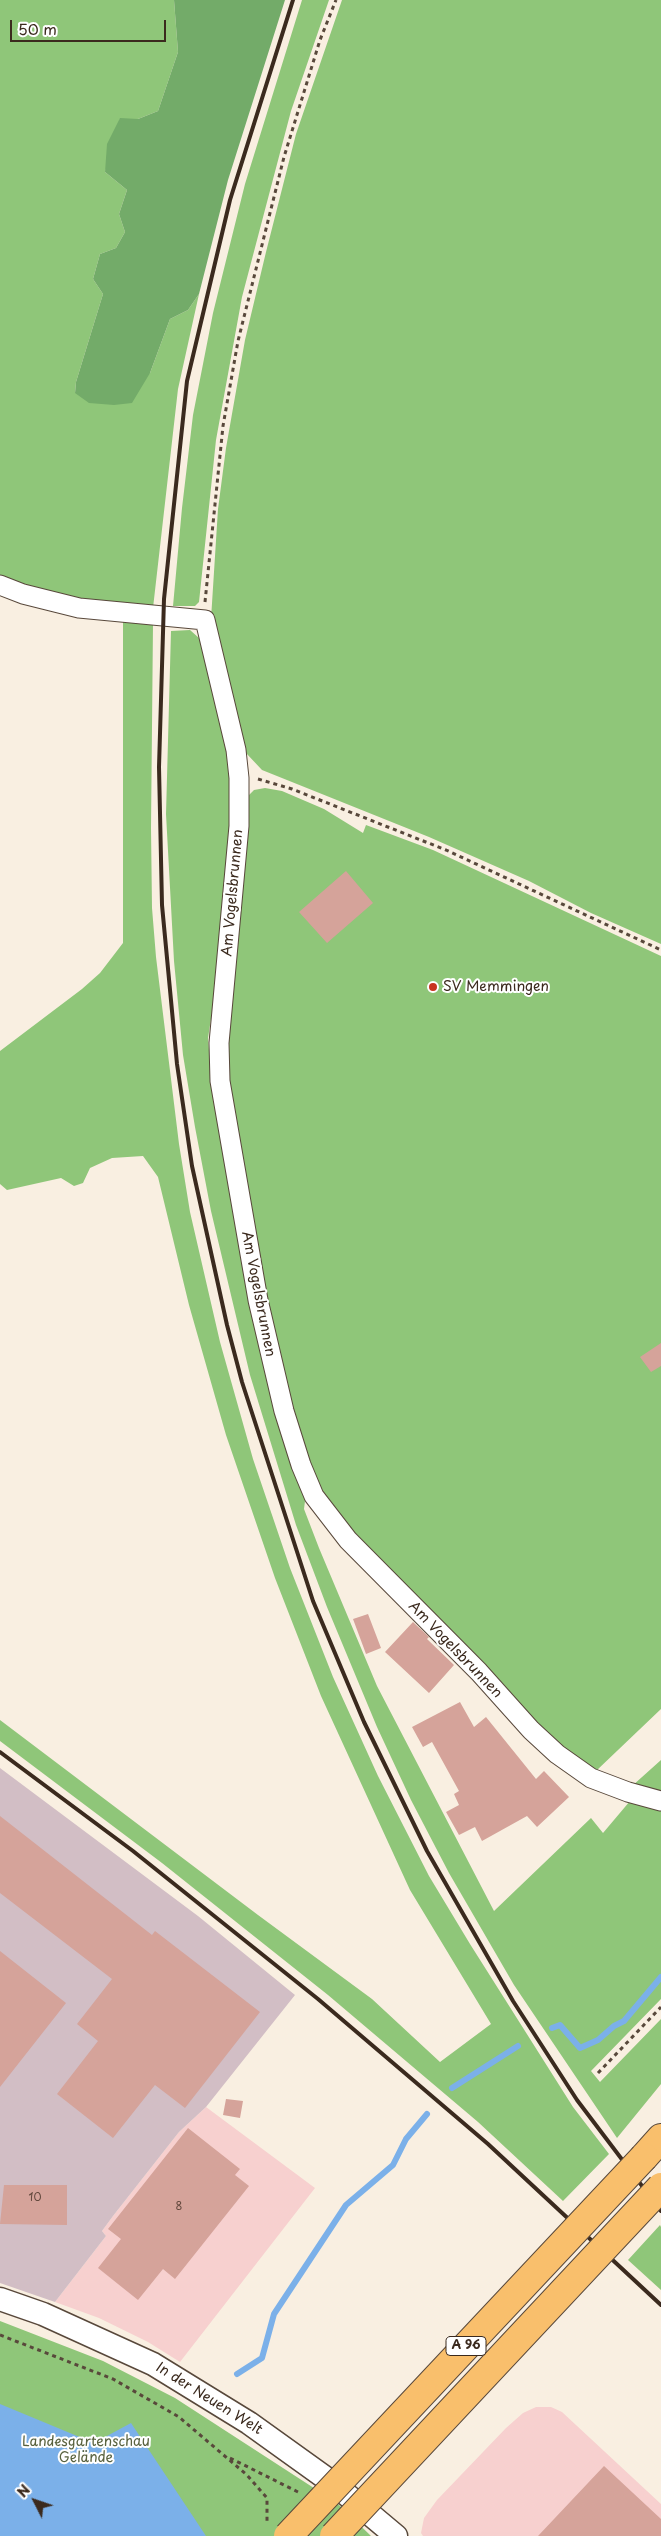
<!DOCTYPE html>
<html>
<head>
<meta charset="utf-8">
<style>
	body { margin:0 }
	#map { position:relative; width:661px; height:2536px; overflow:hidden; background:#f9efe1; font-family:"Playpen Sans",sans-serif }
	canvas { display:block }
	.north { position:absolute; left:10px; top:2476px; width:50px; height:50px; -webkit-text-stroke:4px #fff; paint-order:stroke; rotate:311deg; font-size:14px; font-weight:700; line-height:20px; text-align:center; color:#3b2a1e }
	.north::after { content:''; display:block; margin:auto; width:18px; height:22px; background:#3b2a1e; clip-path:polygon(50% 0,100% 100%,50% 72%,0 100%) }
	.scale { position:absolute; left:10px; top:20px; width:156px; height:22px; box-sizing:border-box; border:2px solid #3b2a1e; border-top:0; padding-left:6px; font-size:15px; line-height:18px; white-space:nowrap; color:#3b2a1e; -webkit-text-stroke:4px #fff; paint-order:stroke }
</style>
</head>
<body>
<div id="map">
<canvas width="661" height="2536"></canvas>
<div class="north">N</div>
<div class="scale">50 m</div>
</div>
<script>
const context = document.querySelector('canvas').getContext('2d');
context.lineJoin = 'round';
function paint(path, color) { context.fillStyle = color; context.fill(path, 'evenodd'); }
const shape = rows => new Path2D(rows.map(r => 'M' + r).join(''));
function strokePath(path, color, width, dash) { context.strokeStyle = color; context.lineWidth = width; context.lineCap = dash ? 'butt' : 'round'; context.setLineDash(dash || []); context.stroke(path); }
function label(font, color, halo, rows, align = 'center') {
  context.font = font + ' "Playpen Sans",sans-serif'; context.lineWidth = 4; context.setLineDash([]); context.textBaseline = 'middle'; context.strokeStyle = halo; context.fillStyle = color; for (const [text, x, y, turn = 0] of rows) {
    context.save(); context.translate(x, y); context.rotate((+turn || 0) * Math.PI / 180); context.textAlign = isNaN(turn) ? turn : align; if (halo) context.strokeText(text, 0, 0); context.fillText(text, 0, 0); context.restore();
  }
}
const built = shape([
	[206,2107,315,2188,180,2362,148,2342,99,2318,55,2302,106,2236,102,2231,113,2216,179,2132],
	[536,2407,551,2407,562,2412,661,2504,661,2536,423,2536,421,2533,424,2518,437,2500,506,2428,523,2413]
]);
const industrial = shape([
	[0,1768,198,1916,295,1995,206,2107,179,2132,113,2216,102,2231,106,2236,55,2302,0,2283]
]);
const green = shape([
	[0,0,174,0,178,52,158,111,138,119,120,119,105,172,127,190,119,214,125,232,116,248,100,254,93,279,103,294,76,382,75,393,150,373,170,319,188,310,199,294,178,389,153,608,97,603,48,592,0,577],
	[302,0,329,0,291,111,242,297,216,440,199,602,195,606,173,606,182,508,193,415,213,313,245,184],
	[342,0,661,0,661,944,591,913,529,881,429,837,262,770,246,753,211,619,218,509,226,448,245,340,266,252,296,134],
	[123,621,153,624,151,828,152,908,156,957,179,1144,190,1212,220,1342,253,1459,290,1568,333,1677,378,1776,429,1876,470,1944,573,2107,609,2154,563,2201,478,2122,328,1995,162,1863,0,1741,0,1720,258,1915,372,1999,440,2062,491,2024,410,1890,321,1696,275,1578,226,1435,189,1305,158,1177,143,1156,112,1158,90,1168,83,1183,74,1186,61,1178,7,1190,0,1184,0,1051,82,989,100,973,123,943],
	[190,630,199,638,207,664,226,741,231,786,231,817,215,993,208,1038,212,1087,306,1493,304,1509,319,1548,377,1686,494,1911,591,1818,603,1833,630,1801,661,1808,661,1999,591,2071,600,2082,661,2019,661,2084,617,2138,514,1985,449,1873,411,1800,377,1727,327,1607,296,1525,250,1375,211,1211,195,1127,183,1055,174,961,166,814,171,631],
	[265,788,282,791,324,809,363,833,366,825,433,850,661,956,661,1709,596,1771,571,1755,550,1736,334,1512,313,1478,278,1365,225,1055,246,806,249,795,254,790],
	[661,1760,661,1793,632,1786],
	[660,2225,661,2227,661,2290,628,2260],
	[0,2321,103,2361,175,2398,337,2503,371,2536,0,2536]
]);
const forest = shape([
	[174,0,285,0,228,180,199,294,188,310,170,319,150,373,132,403,114,405,89,403,75,393,76,382,103,294,93,279,100,254,116,248,125,232,119,214,127,190,105,172,107,144,120,118,138,119,158,111,178,52]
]);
const water = shape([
	[0,2404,94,2443,131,2423,206,2536,0,2536]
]);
const stream = shape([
	[552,2028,560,2025,580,2048,598,2040,614,2026,624,2021,661,1977],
	[452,2088,518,2046],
	[237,2374,262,2358,274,2314,346,2205,393,2165,406,2139,427,2114]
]);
const building = shape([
	[346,871,373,903,327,943,299,912],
	[661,1343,661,1366,651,1372,640,1357],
	[368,1614,381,1648,366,1654,353,1619],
	[413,1622,429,1637,427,1639,454,1665,429,1693,385,1652],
	[460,1702,474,1727,486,1717,536,1779,544,1771,569,1797,537,1827,527,1816,482,1841,475,1827,459,1835,446,1812,459,1805,454,1794,459,1791,432,1742,423,1747,412,1727],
	[0,1816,152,1935,155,1931,260,2012,185,2108,155,2085,113,2138,57,2094,98,2041,77,2024,112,1979,0,1893],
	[0,1951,66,2003,0,2087],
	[226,2099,243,2101,240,2118,223,2115],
	[188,2128,240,2169,235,2175,249,2186,175,2279,163,2269,138,2300,98,2268,121,2239,108,2229],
	[4,2185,67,2185,67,2225,0,2224],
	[604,2466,661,2519,661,2536,538,2536]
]);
const path = shape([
	[205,602,223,426,238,341,284,157,320,40,336,0],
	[258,779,292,789,446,850,661,950],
	[598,2073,661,2007],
	[0,2335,113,2379,179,2417,247,2475,267,2498,267,2523],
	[230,2458,298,2492]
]);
const minor = shape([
	[0,585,23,594,79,608,205,620,236,750,239,778,239,826,219,1043,220,1081,258,1300,284,1411,301,1465,314,1496,348,1540,479,1672,531,1730,557,1754,591,1778,628,1792,661,1801]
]);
const tertiary = shape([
	[0,2299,43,2314,153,2364,249,2423,334,2484,396,2536]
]);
const motorway = shape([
	[644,2157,661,2138]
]);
const rail = shape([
	[293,0,230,200,187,381,164,599,159,767,162,905,177,1064,192,1166,227,1325,242,1382,313,1601,364,1722,427,1851,513,2001,577,2100,661,2211],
	[0,1752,133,1851,318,1999,488,2144,661,2305]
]);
const motorwayBridge = shape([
	[288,2536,644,2157],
	[334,2536,661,2187]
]);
const markers = [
	[433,987,5,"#c8321e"]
];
const numberNames = [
	["10",35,2198],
	["8",179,2207]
];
const shields = [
	[466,2346,40]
];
const shieldNames = [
	["A 96",466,2346]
];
const streetNames = [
	["Am Vogelsbrunnen",233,893,-85],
	["Am Vogelsbrunnen",258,1294,79],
	["Am Vogelsbrunnen",455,1650,46],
	["In der Neuen Welt",209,2399,32]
];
const poiNames = [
	["SV Memmingen",443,987]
];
const parkNames = [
	["Landesgartenschau",86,2442],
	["Gelände",86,2458]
];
paint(built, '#f7d0cf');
paint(industrial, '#d2bec5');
paint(green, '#8fc679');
paint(forest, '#73ab69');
paint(water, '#7bb0e9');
strokePath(stream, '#7bb0e9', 6);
paint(building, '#d5a39a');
strokePath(minor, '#58483b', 21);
strokePath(tertiary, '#58483b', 25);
strokePath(motorway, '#58483b', 30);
strokePath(path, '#58483b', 3, [4, 4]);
strokePath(minor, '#fff', 19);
strokePath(tertiary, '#fff', 22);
strokePath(motorway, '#f9bf6c', 28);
strokePath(rail, '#3b2a1e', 4);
strokePath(motorwayBridge, '#58483b', 30, []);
strokePath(motorwayBridge, '#f9bf6c', 28);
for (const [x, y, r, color] of markers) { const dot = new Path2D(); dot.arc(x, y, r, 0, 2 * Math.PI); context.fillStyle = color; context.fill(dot); strokePath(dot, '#fff', 2); }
label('11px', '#62483d', null, numberNames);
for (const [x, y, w] of shields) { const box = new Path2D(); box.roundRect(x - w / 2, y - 9.5, w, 19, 4); context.fillStyle = '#fff'; context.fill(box); strokePath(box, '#3b2a1e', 1); }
label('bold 12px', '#3b2a1e', null, shieldNames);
label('14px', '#3b2a1e', '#fff', streetNames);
label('14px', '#3b2a1e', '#fff', poiNames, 'left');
label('14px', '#58613e', '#fff', parkNames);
</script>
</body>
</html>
